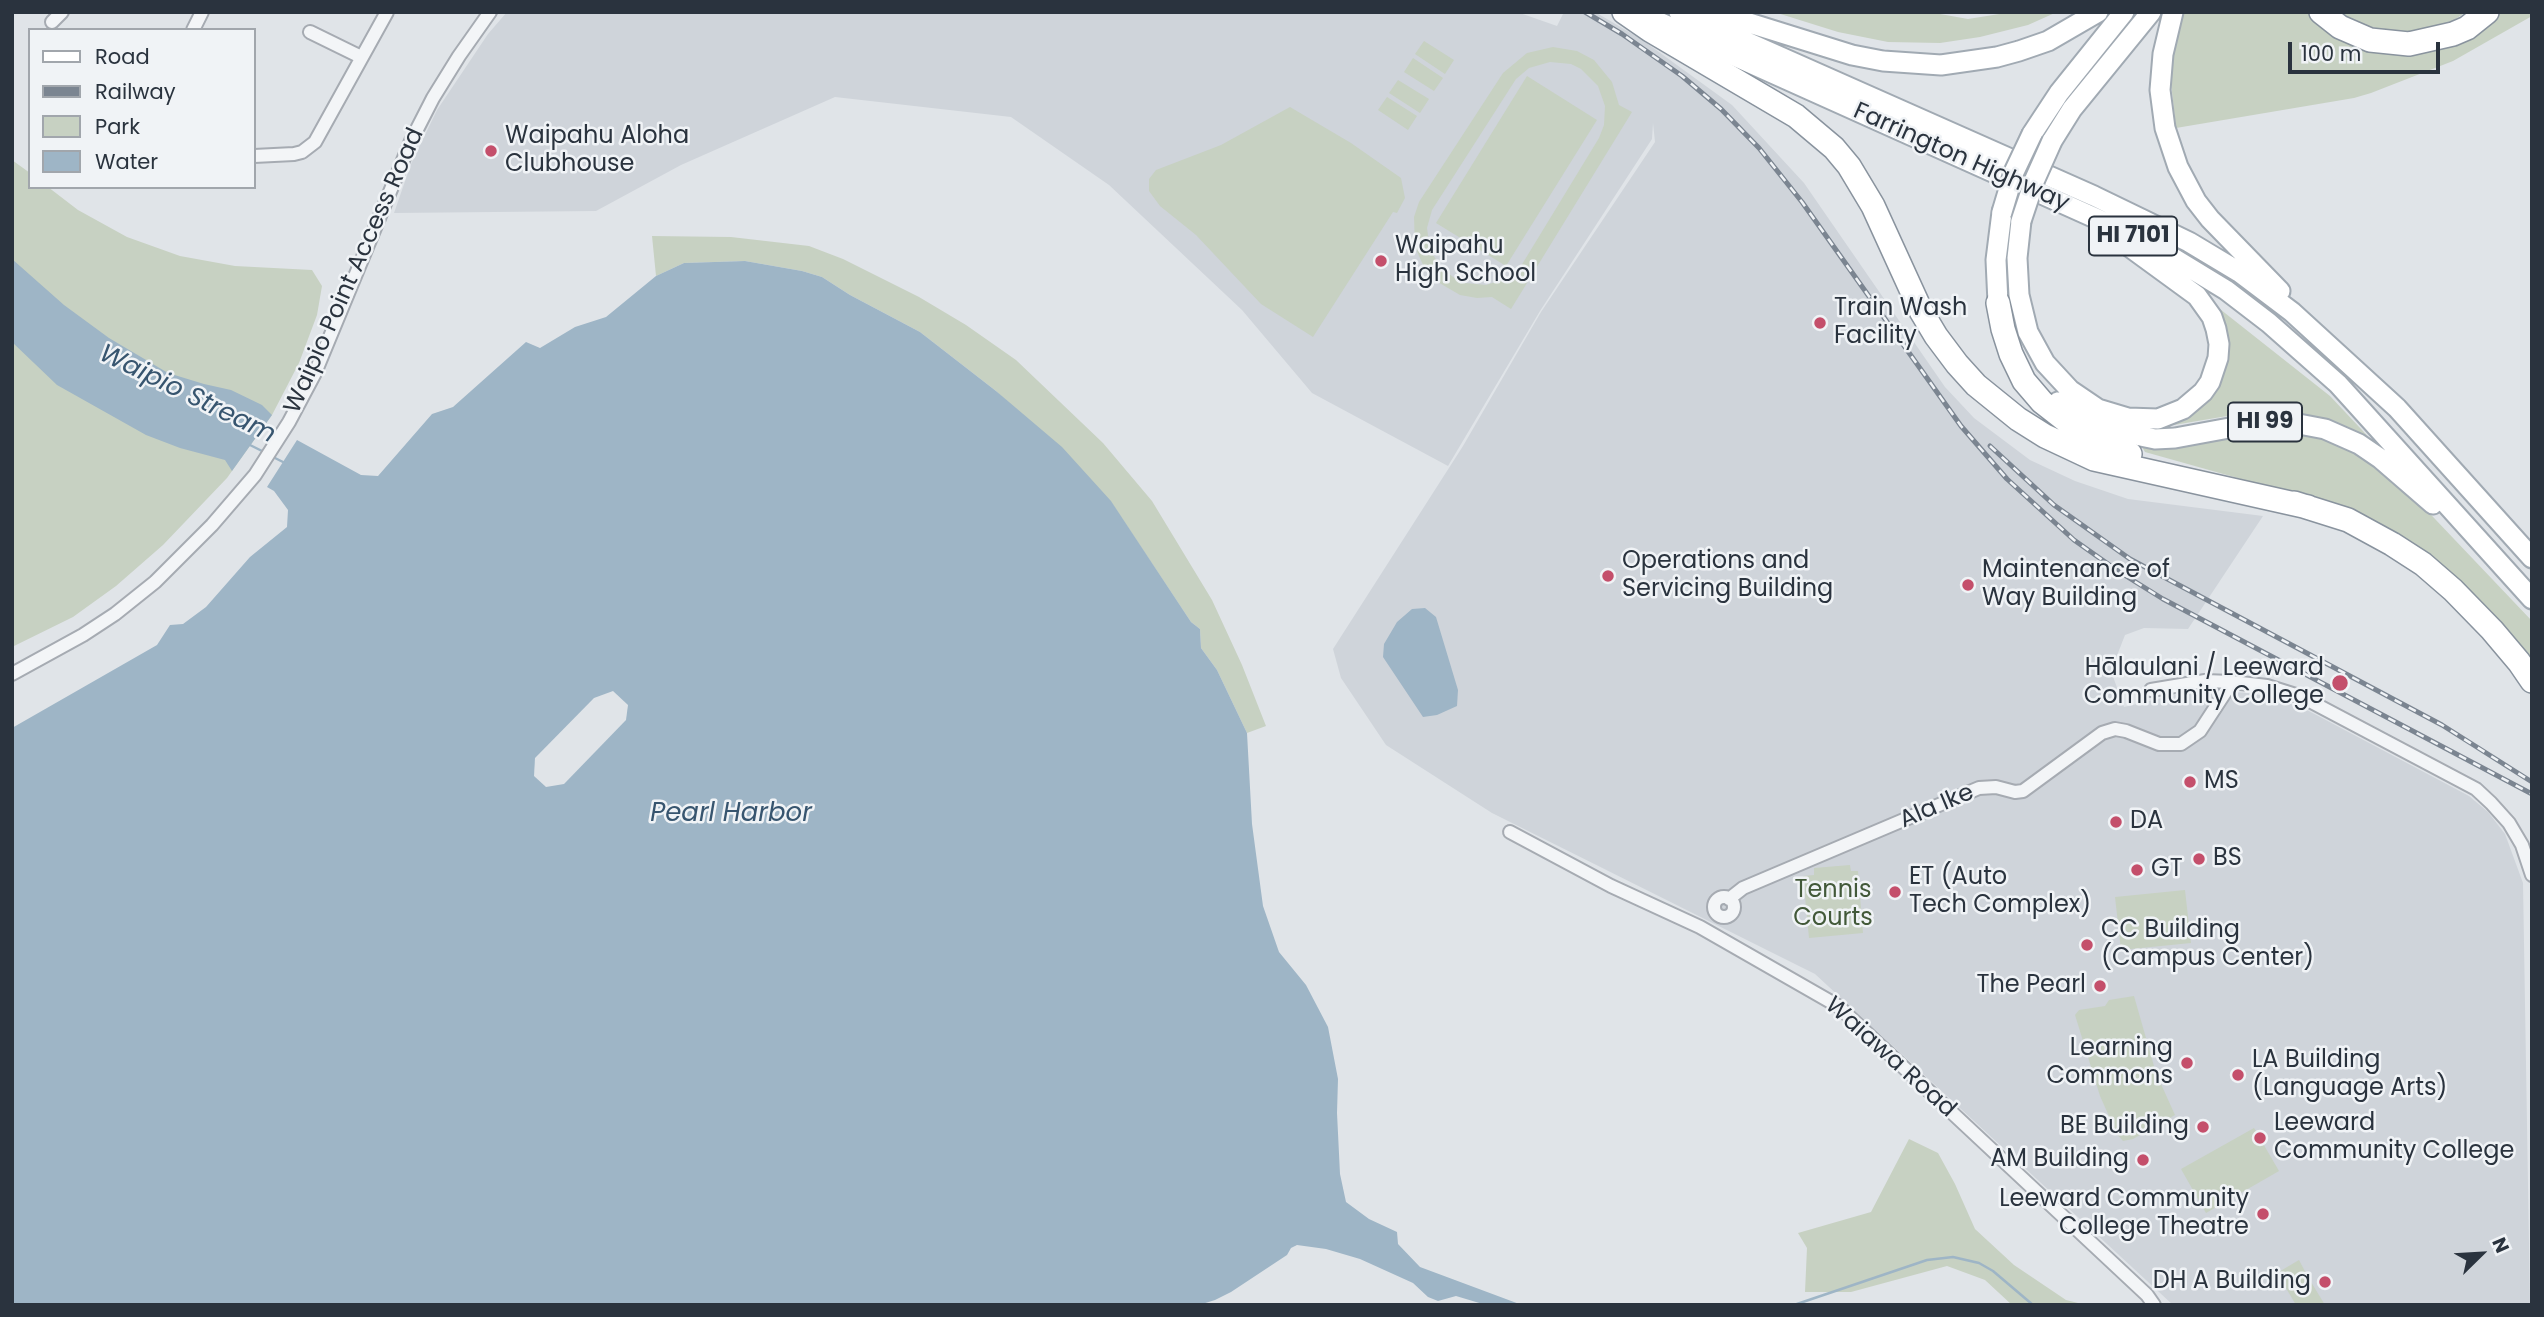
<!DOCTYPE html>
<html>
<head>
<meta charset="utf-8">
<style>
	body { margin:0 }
	#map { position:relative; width:2544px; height:1317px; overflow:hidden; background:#e0e4e8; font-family:Poppins,sans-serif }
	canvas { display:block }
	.frame { position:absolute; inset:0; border:14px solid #2a333e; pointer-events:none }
	.legend { position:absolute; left:28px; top:28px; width:228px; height:161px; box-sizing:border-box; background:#f0f3f6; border:2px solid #a1a6ac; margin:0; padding:9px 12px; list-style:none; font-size:21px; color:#2a333e }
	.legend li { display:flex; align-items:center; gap:14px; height:35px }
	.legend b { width:35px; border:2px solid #a1a6ac }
	.north { position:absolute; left:2446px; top:1219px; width:70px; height:70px; -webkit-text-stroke:5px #f0f3f6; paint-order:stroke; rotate:66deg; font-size:19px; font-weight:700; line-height:28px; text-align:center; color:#2a333e }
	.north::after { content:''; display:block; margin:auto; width:24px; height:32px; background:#2a333e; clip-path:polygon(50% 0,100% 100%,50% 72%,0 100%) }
	.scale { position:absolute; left:2288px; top:42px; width:152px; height:32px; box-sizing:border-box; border:4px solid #2a333e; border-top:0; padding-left:9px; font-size:21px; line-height:24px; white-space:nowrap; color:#2a333e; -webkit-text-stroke:5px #f0f3f6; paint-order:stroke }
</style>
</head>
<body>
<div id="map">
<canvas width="2544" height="1317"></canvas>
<div class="frame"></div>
<ul class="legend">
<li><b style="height:9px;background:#fff"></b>Road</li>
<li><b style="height:9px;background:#7b8591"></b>Railway</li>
<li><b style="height:19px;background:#c7d1c2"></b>Park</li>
<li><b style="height:19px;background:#9eb5c6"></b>Water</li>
</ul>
<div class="north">N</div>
<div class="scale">100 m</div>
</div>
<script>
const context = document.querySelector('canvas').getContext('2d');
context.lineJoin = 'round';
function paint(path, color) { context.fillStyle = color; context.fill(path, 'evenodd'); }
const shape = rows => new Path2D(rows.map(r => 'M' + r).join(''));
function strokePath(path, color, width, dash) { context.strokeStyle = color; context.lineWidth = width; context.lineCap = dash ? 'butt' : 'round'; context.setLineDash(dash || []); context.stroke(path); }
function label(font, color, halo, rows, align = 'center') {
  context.font = font + ' Poppins,sans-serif'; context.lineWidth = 5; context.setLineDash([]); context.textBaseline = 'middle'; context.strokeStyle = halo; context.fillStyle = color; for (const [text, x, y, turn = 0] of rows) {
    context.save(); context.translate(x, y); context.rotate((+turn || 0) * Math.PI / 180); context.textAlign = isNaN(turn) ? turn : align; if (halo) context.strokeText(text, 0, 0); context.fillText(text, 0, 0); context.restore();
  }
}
const built = shape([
	[507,12,1517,12,1557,26,1564,12,1595,12,1641,39,1732,105,1804,183,1945,387,1974,418,2030,460,2075,481,2128,499,2263,516,2188,629,2144,628,2125,635,2111,671,2124,707,2196,690,2248,693,2275,698,2307,710,2469,796,2488,812,2505,834,2523,883,2530,1305,2173,1305,1815,974,1492,813,1386,745,1341,678,1333,649,1463,446,1541,312,1655,142,1653,123,1652,139,1540,311,1448,466,1312,393,1242,310,1109,185,1011,117,835,97,681,165,596,211,394,213,411,164,437,110,488,34]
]);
const green = shape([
	[1774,12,1929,12,1968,19,2012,12,2057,12,2028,25,1980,37,1940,43,1888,42,1838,32],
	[2179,12,2308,12,2361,45,2484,24,2499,12,2532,12,2532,16,2453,61,2371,93,2354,98,2176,128,2170,74,2173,31],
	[2337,12,2466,12,2445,26,2400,33,2357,24],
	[1424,41,1454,60,1445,74,1415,54],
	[1553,47,1577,51,1594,60,1612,82,1619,105,1632,112,1511,309,1492,297,1477,298,1460,295,1436,281,1424,267,1415,247,1414,217,1419,202,1503,73,1527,53],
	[1550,62,1571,64,1581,69,1598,86,1605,106,1604,125,1599,138,1521,266,1514,273,1505,279,1486,285,1466,283,1456,279,1442,269,1430,250,1427,228,1432,210,1516,79,1529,68],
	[1413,58,1443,78,1434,91,1404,72],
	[1527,76,1597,120,1506,266,1436,223],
	[1398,80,1429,99,1420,113,1389,93],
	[1387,97,1417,116,1408,130,1378,110],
	[1290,107,1351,143,1401,178,1405,198,1397,213,1393,212,1313,337,1261,304,1196,235,1160,206,1149,191,1149,179,1156,170,1221,145],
	[12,160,30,173,30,187,48,187,78,210,127,237,180,256,235,266,312,270,322,286,317,315,299,363,272,415,227,478,163,545,116,586,73,617,12,647],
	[652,236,731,237,809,246,843,259,919,297,966,325,1016,360,1103,443,1152,501,1212,600,1242,665,1266,726,1247,733,1217,670,1201,648,1200,629,1191,622,1111,502,996,391,920,332,850,295,822,277,802,271,745,261,684,263,656,276],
	[2211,302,2330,396,2377,446,2329,421,2287,412,2239,414,2162,427,2139,427,2102,417,2065,396,2042,374,2029,356,2012,318,2024,344,2039,366,2070,397,2096,411,2124,421,2152,423,2175,417,2194,405,2210,389,2218,374,2225,347,2224,331],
	[2269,430,2298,431,2322,437,2361,454,2416,499,2532,621,2532,671,2463,592,2298,495,2145,452,2142,447,2156,447],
	[1850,865,1851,871,1858,871,1863,933,1809,938,1803,876,1814,875,1814,868],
	[2185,890,2191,943,2121,950,2115,897],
	[2134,996,2156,1073,2175,1115,2133,1139,2123,1141,2117,1134,2100,1096,2075,1015,2079,1010,2105,1006,2109,1000],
	[2254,1128,2279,1171,2206,1213,2181,1169],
	[1909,1139,1938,1153,1955,1184,1975,1229,2014,1265,2066,1300,2086,1305,2012,1305,1985,1280,1947,1266,1851,1292,1805,1292,1807,1248,1798,1233,1871,1212],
	[2299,1260,2308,1277,2325,1305,2296,1305,2277,1273]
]);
const water = shape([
	[12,259,64,305,109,338,168,373,204,384,231,390,262,405,272,415,232,471,225,460,180,448,146,435,57,385,12,342],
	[745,261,802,271,822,277,850,295,920,332,996,391,1062,447,1111,501,1191,622,1200,629,1201,648,1217,670,1247,733,1252,824,1263,906,1279,952,1306,985,1328,1027,1338,1079,1337,1113,1340,1174,1346,1202,1369,1219,1397,1232,1398,1244,1420,1267,1522,1305,1486,1305,1456,1296,1438,1301,1428,1297,1413,1283,1360,1259,1326,1249,1297,1245,1291,1248,1287,1255,1231,1292,1215,1300,1199,1305,12,1305,12,728,157,645,170,625,183,624,206,607,250,557,287,527,288,510,274,491,267,487,297,440,361,475,378,476,432,414,453,407,526,342,540,348,575,327,606,317,656,276,684,263],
	[1425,608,1436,617,1458,690,1457,706,1437,715,1423,717,1383,657,1384,644,1397,622,1412,609]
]);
const pier = shape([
	[613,691,628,705,626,720,564,784,546,787,534,776,535,758,594,698]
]);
const stream = shape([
	[250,445,266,453],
	[271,456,283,462],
	[1794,1305,1927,1260,1953,1257,1979,1263,1993,1271,2033,1305]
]);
const street = shape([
	[52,22,62,12],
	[193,30,202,12],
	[310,32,361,57],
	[254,156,294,154,302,152,315,142,387,12],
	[12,674,83,635,115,614,155,582,212,525,255,475,289,422,315,373,411,141,433,98,459,56,490,12],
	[2151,690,2205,681,2232,682,2267,686,2302,697,2476,789,2491,803,2509,823,2522,845,2532,875],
	[1510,832,1611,886,1700,927,1838,1006,2147,1295,2154,1305],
	'1714 907a10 10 0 1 1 20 0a10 10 0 1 1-20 0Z',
	[1729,899,1743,888,1979,788,1996,787,2015,792,2023,791,2102,733,2115,729,2126,731,2159,744,2181,744,2200,731,2232,682]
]);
const primary = shape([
	[1679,12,2094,196,2189,242,2239,272,2292,312,2397,408,2532,558],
	[1714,12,1852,55,1883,61,1941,65,1997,57,2019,51,2048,41,2098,12],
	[2173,12,2163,54,2160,90,2165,128,2178,167,2196,201,2210,219,2280,291],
	[1641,14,2113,226,2162,251,2226,290,2269,323,2338,384,2532,599],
	[2032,134,2059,93,2124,12],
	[2052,141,2072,109,2151,12],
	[2021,221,2017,258,2019,295,2028,332,2045,363,2070,390,2098,409,2128,418,2158,419,2183,409,2203,392,2210,382,2218,358,2219,344,2216,329,2212,317,2197,296,2123,242],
	[2002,316,1998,303,1996,260,2002,212],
	[2058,402,2069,410,2102,428,2155,439,2175,438,2251,424,2283,421,2325,429,2359,444,2381,459,2433,504]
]);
const highway = shape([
	[1624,12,1650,30,1796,116,1834,148,1849,166,1873,206,1921,311,1936,336,1957,364,1976,385,2018,419,2045,436,2094,459,2308,507],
	[2321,12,2340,27,2370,40,2409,44,2453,34,2467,28,2487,12],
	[1998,303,2003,329,2011,354,2024,381,2042,402,2088,438,2130,454],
	[2294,503,2348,520,2392,544,2423,564,2453,590,2492,630,2519,662,2532,681]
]);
const rail = shape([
	[1585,12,1622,34,1682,76,1721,109,1759,148,1802,202,1961,426,2007,479,2074,540,2118,571,2163,599,2532,794],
	[1990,446,2054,505,2130,559,2442,725,2532,782]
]);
const primaryBridge = shape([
	[2002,212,2014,172,2032,134],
	[2021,221,2035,179,2052,141]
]);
const markers = [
	[491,151,7,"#c44f6b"],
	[1381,261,7,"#c44f6b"],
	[1820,323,7,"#c44f6b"],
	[1608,576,7,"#c44f6b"],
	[1968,585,7,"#c44f6b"],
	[2340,683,9,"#c44f6b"],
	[2190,782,7,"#c44f6b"],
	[2116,822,7,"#c44f6b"],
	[2199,859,7,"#c44f6b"],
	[2137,870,7,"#c44f6b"],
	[1895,892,7,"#c44f6b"],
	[2087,945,7,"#c44f6b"],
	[2100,986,7,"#c44f6b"],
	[2187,1063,7,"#c44f6b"],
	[2238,1075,7,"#c44f6b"],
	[2203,1127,7,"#c44f6b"],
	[2260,1138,7,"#c44f6b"],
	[2143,1160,7,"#c44f6b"],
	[2263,1214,7,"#c44f6b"],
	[2325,1282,7,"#c44f6b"]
];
const shields = [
	[2133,236,88],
	[2265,422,74]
];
const shieldNames = [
	["HI 7101",2133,236],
	["HI 99",2265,422]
];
const poiNames = [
	["Waipahu Aloha",505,137],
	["Clubhouse",505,165],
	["Waipahu",1395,247],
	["High School",1395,275],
	["Train Wash",1834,309],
	["Facility",1834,337],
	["Operations and",1622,562],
	["Servicing Building",1622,590],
	["Maintenance of",1982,571],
	["Way Building",1982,599],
	["Hālaulani / Leeward",2324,669,"right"],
	["Community College",2324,697,"right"],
	["MS",2204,782],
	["DA",2130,822],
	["BS",2213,859],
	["GT",2151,870],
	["ET (Auto",1909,878],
	["Tech Complex)",1909,906],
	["CC Building",2101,931],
	["(Campus Center)",2101,959],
	["The Pearl",2086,986,"right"],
	["Learning",2173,1049,"right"],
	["Commons",2173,1077,"right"],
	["LA Building",2252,1061],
	["(Language Arts)",2252,1089],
	["Leeward",2274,1124],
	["Community College",2274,1152],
	["BE Building",2189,1127,"right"],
	["AM Building",2129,1160,"right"],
	["Leeward Community",2249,1200,"right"],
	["College Theatre",2249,1228,"right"],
	["DH A Building",2311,1282,"right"]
];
const streetNames = [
	["Farrington Highway",1961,158,24],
	["Waipio Point Access Road",355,271,-66],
	["Ala Ike",1937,807,-23],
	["Waiawa Road",1890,1058,42]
];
const parkNames = [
	["Tennis",1833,891],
	["Courts",1833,919]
];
const waterNames = [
	["Waipio Stream",187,395,26],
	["Pearl Harbor",731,814]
];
paint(built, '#cfd4da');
paint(green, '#c7d1c2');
paint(water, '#9eb5c6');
paint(pier, '#e0e4e8');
strokePath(stream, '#9eb5c6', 2.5);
strokePath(street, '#a6abb2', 16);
strokePath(primary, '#a1aab3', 23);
strokePath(highway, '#89939e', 26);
strokePath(street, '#f3f5f7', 12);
strokePath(primary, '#fff', 19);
strokePath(highway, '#fff', 23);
strokePath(rail, '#7b8591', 5);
strokePath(rail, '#f0f3f6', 2.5, [8]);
strokePath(primaryBridge, '#a1aab3', 23, []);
strokePath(primaryBridge, '#fff', 19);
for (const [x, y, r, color] of markers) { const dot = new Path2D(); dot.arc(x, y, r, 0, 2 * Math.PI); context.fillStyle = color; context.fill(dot); strokePath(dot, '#f0f3f6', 2.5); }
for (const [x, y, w] of shields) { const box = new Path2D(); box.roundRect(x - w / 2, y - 19.5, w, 39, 5); context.fillStyle = '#f0f3f6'; context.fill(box); strokePath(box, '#2a333e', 2); }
label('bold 23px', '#2a333e', null, shieldNames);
label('24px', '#2a333e', '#f0f3f6', poiNames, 'left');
label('24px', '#2a333e', '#f0f3f6', streetNames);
label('24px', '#425939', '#f0f3f6', parkNames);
label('italic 26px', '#37556f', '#f0f3f6', waterNames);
</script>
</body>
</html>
